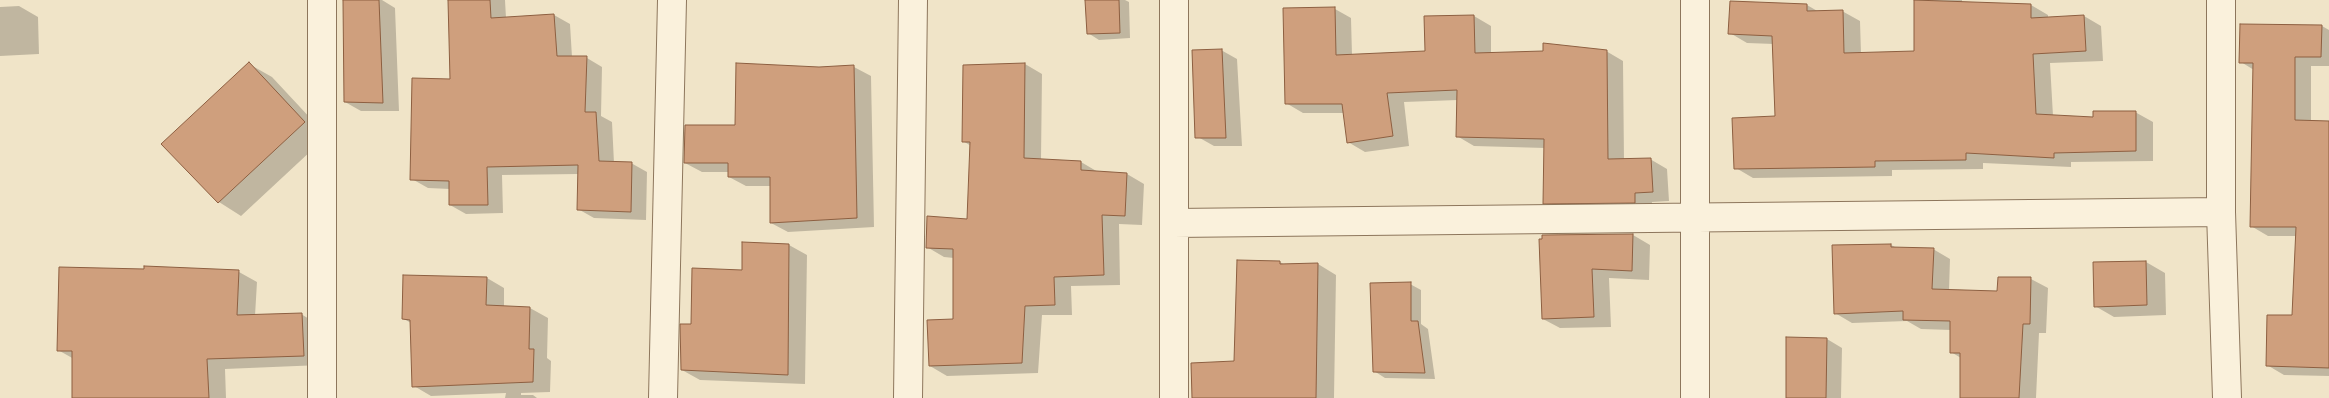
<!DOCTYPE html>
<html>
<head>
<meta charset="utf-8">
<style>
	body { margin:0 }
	canvas { display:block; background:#f0e4c8 }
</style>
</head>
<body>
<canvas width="2329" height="398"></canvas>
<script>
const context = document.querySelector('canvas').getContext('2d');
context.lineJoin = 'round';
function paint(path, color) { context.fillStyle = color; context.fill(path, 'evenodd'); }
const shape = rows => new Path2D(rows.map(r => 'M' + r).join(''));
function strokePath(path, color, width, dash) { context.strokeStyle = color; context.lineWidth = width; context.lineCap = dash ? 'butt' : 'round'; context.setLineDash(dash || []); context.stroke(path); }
const shadow = shape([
	[344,0,382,0,395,8,399,111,361,111,345,102],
	[449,0,505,0,506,18,554,15,570,24,572,57,587,58,602,67,601,116,612,122,614,163,631,163,647,172,646,220,594,218,578,209,579,174,502,175,503,213,466,214,450,205,450,189,428,188,412,179,451,80],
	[1086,0,1125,0,1129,2,1130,38,1099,40,1088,33],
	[1915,0,1962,0,1962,3,2031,5,2048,15,2048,18,2084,16,2101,26,2103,61,2050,63,2053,116,2095,118,2135,112,2153,122,2153,161,2071,162,2071,167,1983,163,1983,169,1892,170,1892,176,1753,178,1736,168,1776,118,1774,44,1747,43,1730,33,1807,5,1819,12,1842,11,1860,21,1861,54,1915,53],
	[19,6,38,17,39,54,0,56,0,7],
	[1335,9,1351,18,1352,55,1426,52,1474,16,1491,26,1491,54,1606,51,1623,61,1624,160,1650,159,1667,169,1669,201,1652,202,1651,212,1561,213,1544,203,1545,148,1474,146,1457,136,1458,100,1404,102,1409,146,1365,152,1348,142,1344,113,1303,113,1286,103],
	[2322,26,2329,30,2329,66,2311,66,2311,122,2329,122,2329,376,2284,375,2267,365,2293,317,2297,236,2268,236,2251,226,2254,70,2241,62],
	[1221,50,1237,59,1242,146,1214,146,1198,137],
	[249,64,272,77,327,136,241,216,219,202],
	[1025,64,1042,74,1041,160,1081,162,1098,172,1127,174,1144,184,1142,225,1119,224,1120,285,1071,286,1072,315,1042,315,1038,373,947,376,930,366,954,320,954,258,944,257,927,247,968,221,971,146,963,141],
	[854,67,871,76,874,227,788,232,771,223,771,186,746,186,729,177,729,172,702,172,685,163,819,68],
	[1633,235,1650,245,1649,280,1609,278,1611,327,1560,328,1543,319,1543,236],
	[789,245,807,255,805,384,700,380,682,370,692,325],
	[1891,245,1897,248,1933,249,1950,259,1949,291,1998,293,2031,279,2048,288,2046,333,2039,333,2036,398,1961,398,1961,358,1951,352,1951,330,1921,329,1907,321,1852,323,1835,313],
	[1280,262,1285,265,1318,264,1336,275,1334,398,1193,398,1235,362],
	[2146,262,2165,273,2166,315,2114,317,2095,306],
	[145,267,239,272,257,282,255,316,301,314,319,325,321,365,225,369,226,398,73,398,74,359,58,350,145,270],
	[487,278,504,288,504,307,530,308,548,318,547,358,551,361,550,392,521,393,521,395,533,395,537,398,505,398,506,393,431,396,414,386,411,323,404,319],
	[1410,284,1421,290,1421,324,1428,329,1435,379,1385,378,1374,371],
	[1827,339,1842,348,1841,398,1787,398]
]);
const building = shape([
	[343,0,379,0,383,103,344,102,343,0],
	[448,0,490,0,491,18,554,14,557,56,587,56,585,112,596,112,599,161,632,162,631,212,577,210,578,165,487,167,488,205,449,205,449,181,410,180,412,78,450,79,448,0],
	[1085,0,1119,0,1120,33,1087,34,1085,0],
	[1914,0,2031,4,2031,18,2084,15,2086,51,2033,54,2036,114,2093,117,2093,111,2136,111,2136,151,2054,153,2054,158,1966,153,1966,160,1875,161,1875,167,1734,169,1732,118,1775,116,1772,36,1728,34,1730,1,1807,4,1807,11,1843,10,1844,53,1914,51,1914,0],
	[1335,7,1336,55,1425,51,1424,16,1474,15,1475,53,1543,51,1543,43,1607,50,1608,159,1651,158,1653,192,1635,193,1635,203,1543,204,1544,139,1456,137,1457,90,1387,93,1393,136,1347,143,1342,104,1285,104,1283,8,1335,7],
	[2240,24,2322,25,2321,57,2295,57,2295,120,2329,121,2329,368,2266,366,2267,315,2292,315,2296,227,2250,227,2253,63,2239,63,2240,24],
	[1222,49,1226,138,1195,138,1192,50,1222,49],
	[249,62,305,122,218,203,161,144,249,62],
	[736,63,819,67,854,65,857,218,770,223,770,177,728,177,728,163,684,163,685,125,735,125,736,63],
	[1025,63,1024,158,1081,161,1081,170,1127,173,1125,216,1102,215,1104,275,1054,277,1055,305,1025,306,1022,363,929,366,927,320,953,319,953,249,926,248,927,216,967,219,970,142,962,142,963,65,1025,63],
	[1633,234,1632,271,1592,269,1594,317,1542,319,1539,239,1542,239,1542,235,1633,234],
	[742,242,789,244,788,375,681,370,680,324,691,324,692,268,742,270,742,242],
	[1891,244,1891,247,1934,248,1932,289,1997,291,1998,277,2031,277,2030,324,2023,324,2019,398,1960,398,1960,353,1950,353,1950,321,1903,320,1903,311,1834,314,1832,245,1891,244],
	[1237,260,1280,261,1280,264,1318,263,1316,398,1192,398,1191,363,1234,361,1237,260],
	[2146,261,2147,305,2094,307,2093,262,2146,261],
	[144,266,239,270,237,315,302,313,304,356,207,359,209,398,72,398,72,351,57,351,59,267,144,269,144,266],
	[403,275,487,277,486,305,530,307,529,349,534,349,533,382,412,387,410,320,402,319,403,275],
	[1411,282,1411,321,1418,321,1425,373,1373,372,1370,283,1411,282],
	[1786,337,1827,338,1826,398,1786,398,1786,337]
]);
const street = shape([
	[1174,0,1174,398],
	[2221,0,2221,212,2227,398],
	[1174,223,2221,212],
	[322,398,322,0],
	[663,398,672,0],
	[908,398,913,0],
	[1695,398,1695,0]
]);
paint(shadow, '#0003');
paint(building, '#cf9f7d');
strokePath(building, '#8d5f41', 1);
strokePath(street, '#8d765c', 30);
strokePath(street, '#faf1dc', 28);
</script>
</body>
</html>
